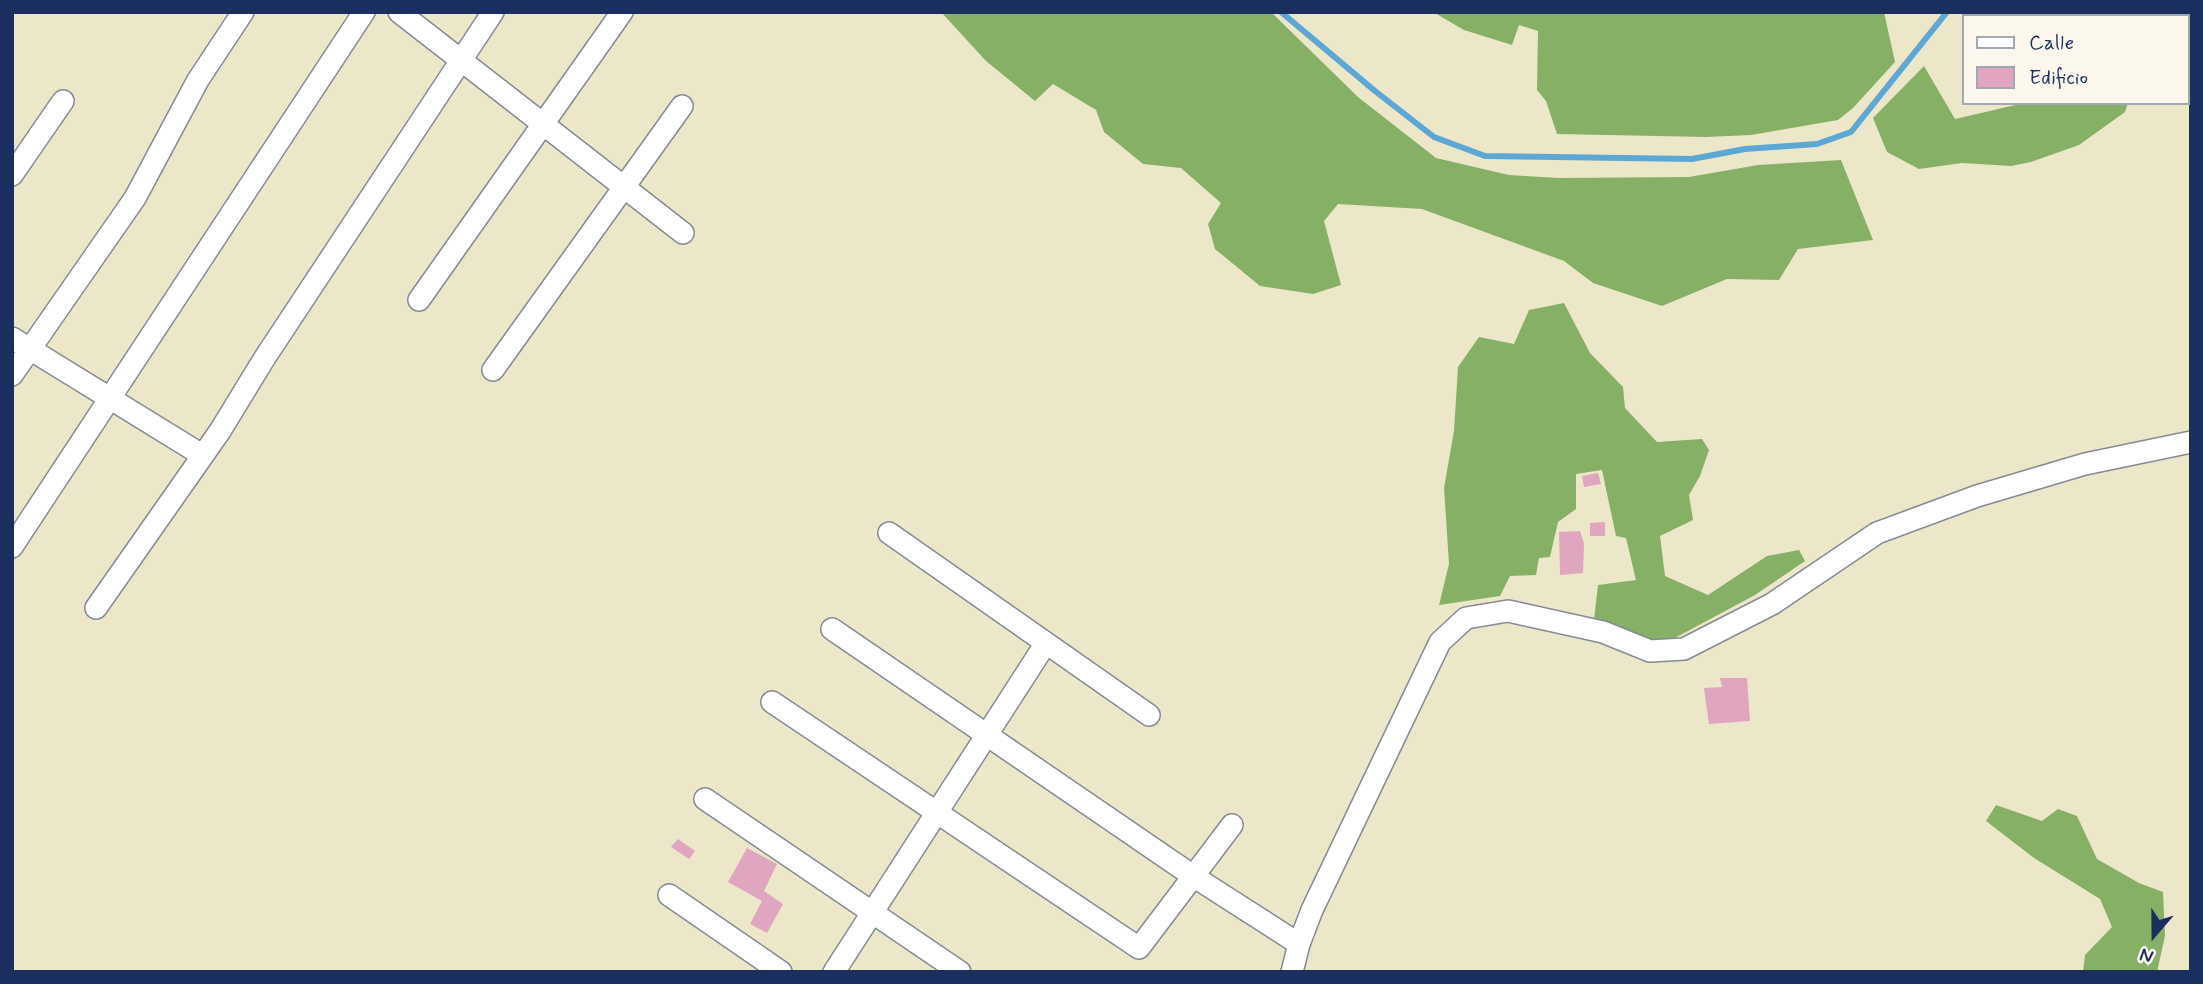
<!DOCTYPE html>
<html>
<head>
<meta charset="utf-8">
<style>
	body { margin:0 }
	#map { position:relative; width:2203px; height:984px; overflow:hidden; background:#ede7ca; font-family:Mynerve,sans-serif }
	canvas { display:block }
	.frame { position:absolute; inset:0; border:14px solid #1b2f5e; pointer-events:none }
	.legend { position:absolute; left:1962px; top:14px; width:228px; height:91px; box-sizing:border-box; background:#fbf7ec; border:2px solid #a1a7b3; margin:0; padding:9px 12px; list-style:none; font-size:21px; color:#1b2f5e }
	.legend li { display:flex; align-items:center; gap:14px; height:35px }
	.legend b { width:35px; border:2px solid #a1a7b3 }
	.north { position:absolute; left:2119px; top:900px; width:70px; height:70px; -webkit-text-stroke:5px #fbf7ec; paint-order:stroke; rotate:200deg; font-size:19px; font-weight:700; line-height:28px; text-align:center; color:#1b2f5e }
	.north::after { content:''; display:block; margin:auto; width:24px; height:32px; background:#1b2f5e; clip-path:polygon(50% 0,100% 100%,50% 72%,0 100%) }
</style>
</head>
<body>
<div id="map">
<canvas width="2203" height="984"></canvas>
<div class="frame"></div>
<ul class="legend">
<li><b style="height:9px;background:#fff"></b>Calle</li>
<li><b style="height:19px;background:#e0a5bf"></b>Edificio</li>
</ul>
<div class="north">N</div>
</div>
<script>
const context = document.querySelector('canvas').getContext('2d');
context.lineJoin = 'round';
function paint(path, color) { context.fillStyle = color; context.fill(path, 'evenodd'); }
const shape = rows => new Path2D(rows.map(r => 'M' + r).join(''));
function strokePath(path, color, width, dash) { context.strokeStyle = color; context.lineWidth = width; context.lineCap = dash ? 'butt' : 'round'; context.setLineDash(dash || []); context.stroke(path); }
const forest = shape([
	[941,12,1271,12,1358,97,1436,158,1509,175,1558,178,1689,177,1758,165,1841,160,1873,240,1798,249,1779,280,1727,279,1662,306,1593,283,1564,261,1422,209,1338,204,1324,221,1341,285,1313,294,1260,286,1215,249,1208,224,1221,203,1181,168,1143,164,1104,132,1096,110,1053,84,1035,101,986,61],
	[1433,12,1884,12,1895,62,1853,108,1838,120,1751,135,1706,137,1557,134,1546,101,1537,90,1538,31,1519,25,1512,45,1464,30],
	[1924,66,1955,119,2024,103,2128,103,2125,112,2079,145,2031,162,2011,166,1962,163,1919,169,1887,152,1873,118],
	[1564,303,1590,353,1623,387,1625,408,1657,442,1702,439,1709,450,1700,476,1689,495,1693,520,1660,536,1665,576,1708,595,1767,556,1799,550,1805,561,1755,595,1673,639,1638,641,1594,620,1598,585,1636,580,1626,538,1616,536,1602,470,1576,474,1576,509,1558,522,1550,557,1539,558,1536,575,1510,576,1500,596,1439,605,1449,564,1444,488,1454,431,1458,367,1479,337,1514,344,1529,310],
	[1996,805,2042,821,2058,809,2077,816,2097,859,2139,883,2163,892,2165,936,2157,972,2083,972,2085,955,2112,927,2100,899,2034,858,1986,821]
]);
const stream = shape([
	[1281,12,1375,91,1434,137,1485,156,1692,159,1745,149,1817,144,1851,132,1947,12]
]);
const building = shape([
	[1598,473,1601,484,1584,487,1582,476],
	[1605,522,1605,536,1590,536,1590,523],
	[1580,531,1584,544,1583,573,1560,575,1559,532],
	[1720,678,1747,678,1750,721,1709,724,1704,688,1722,687],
	[678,839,695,851,689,859,671,847],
	[747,848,777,864,764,891,783,904,767,933,750,924,762,901,728,882]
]);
const street = shape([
	[399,12,683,233],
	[12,175,63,101],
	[419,300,622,12],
	[12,338,202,455],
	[493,370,682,106],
	[12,375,135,198,198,80,243,12],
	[889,533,1149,715],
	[12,547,364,12],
	[96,608,220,431,264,359,493,12],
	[832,629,1193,876,1299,944],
	[772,702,1139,948,1232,825],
	[705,799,960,972],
	[669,895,781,972],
	[834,972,1046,643],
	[1292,972,1299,944,1312,910,1440,642,1466,618,1508,611,1603,632,1650,651,1684,649,1772,604,1877,533,1977,496,2085,464,2191,442]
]);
paint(forest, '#86b066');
strokePath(stream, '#5da7d5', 6);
paint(building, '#e0a5bf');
strokePath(street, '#848b94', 24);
strokePath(street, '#fff', 21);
</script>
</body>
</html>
